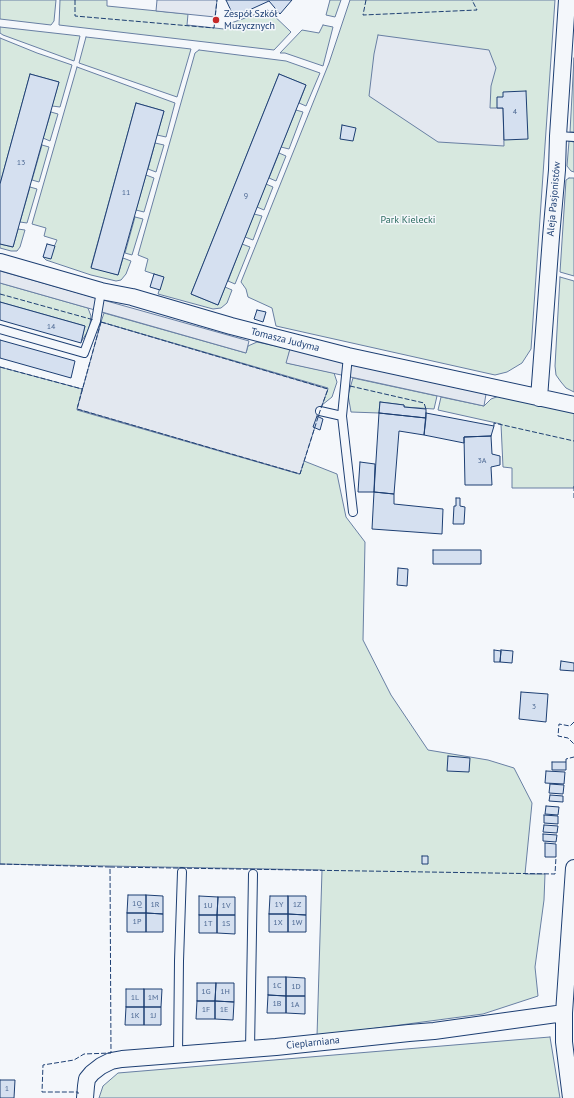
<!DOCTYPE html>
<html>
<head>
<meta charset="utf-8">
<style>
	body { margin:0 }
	canvas { display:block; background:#f4f7fb }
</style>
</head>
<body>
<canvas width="574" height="1098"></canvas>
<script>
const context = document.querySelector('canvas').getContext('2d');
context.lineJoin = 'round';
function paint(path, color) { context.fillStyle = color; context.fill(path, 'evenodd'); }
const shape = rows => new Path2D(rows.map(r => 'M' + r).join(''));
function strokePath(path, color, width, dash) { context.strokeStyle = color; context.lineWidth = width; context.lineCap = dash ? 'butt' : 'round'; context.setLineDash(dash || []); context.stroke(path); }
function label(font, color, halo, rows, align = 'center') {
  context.font = font + ' "PT Sans",sans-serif'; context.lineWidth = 3; context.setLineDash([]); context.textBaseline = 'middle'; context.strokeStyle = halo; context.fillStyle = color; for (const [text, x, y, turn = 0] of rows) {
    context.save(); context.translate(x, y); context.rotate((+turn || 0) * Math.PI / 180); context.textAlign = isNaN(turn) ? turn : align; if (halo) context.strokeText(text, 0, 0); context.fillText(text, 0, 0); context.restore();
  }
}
const green = shape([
	[0,0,56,0,54,21,51,25,0,19,0,0],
	[60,0,107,0,107,6,188,14,187,25,224,29,231,23,268,10,291,32,274,50,59,25,60,0],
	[330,0,341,0,335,17,326,15,330,0],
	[350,0,555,0,531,349,522,363,507,372,495,375,276,326,272,308,248,297,246,289,241,282,329,63,350,0],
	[323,25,333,27,323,66,285,53,280,53,302,30,319,33,323,25],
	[0,27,80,36,74,61,3,35,0,33,0,27],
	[86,37,191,49,177,97,79,63,86,37],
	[0,38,37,53,72,65,60,107,52,106,59,82,30,74,0,184,0,38],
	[199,50,286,61,320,73,306,106,299,103,306,85,279,74,191,294,218,305,225,287,232,290,227,303,221,308,213,309,158,294,163,277,145,271,148,259,138,255,195,53,199,50],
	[574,58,574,132,570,132,574,58],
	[77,67,175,103,166,137,157,135,164,111,136,103,91,267,118,275,123,258,131,261,126,274,121,280,116,281,91,275,46,260,43,257,54,247,57,240,44,236,46,228,32,224,77,67],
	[296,110,303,112,289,149,281,147,296,110],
	[51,112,58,114,50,141,43,138,51,112],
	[569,141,574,142,574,172,571,171,567,166,569,141],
	[155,143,164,145,156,172,148,169,155,143],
	[42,145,49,147,39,182,32,180,42,145],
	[279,153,286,156,276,181,269,178,279,153],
	[146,175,154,178,144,212,136,210,146,175],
	[569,178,574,178,574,276,560,272,566,180,569,178],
	[266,184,273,187,264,210,257,207,266,184],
	[30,187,37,189,27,223,20,222,30,187],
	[254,214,262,216,253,240,245,237,254,214],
	[135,217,143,219,132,255,125,253,135,217],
	[18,229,25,230,20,247,17,251,11,251,0,248,0,244,13,247,18,229],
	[242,244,250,247,235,284,228,281,242,244],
	[560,277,574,281,574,392,566,388,561,382,556,375,555,366,560,277],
	[0,283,88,308,91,316,90,324,88,331,81,342,85,326,0,302,0,283],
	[104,313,246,353,248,346,257,342,290,349,287,363,334,373,337,382,332,397,322,405,328,388,101,322,104,313],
	[0,367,82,389,77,410,299,474,304,461,337,474,346,517,365,542,363,640,391,695,428,750,488,760,514,768,532,803,525,874,545,874,544,900,535,967,538,996,483,1014,317,1036,322,870,0,864,0,367],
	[353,378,437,396,434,409,404,407,404,405,380,402,379,413,351,412,348,395,353,378],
	[499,396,574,412,574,488,512,488,512,468,503,467,501,424,438,410,441,397,484,406,491,399,499,396],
	[550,1037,560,1098,99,1098,103,1086,118,1073,550,1037]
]);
const parking = shape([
	[157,0,217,0,215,17,156,11,157,0],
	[378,35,489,50,496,68,491,86,490,108,503,108,504,146,438,142,369,96,374,54,378,35],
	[0,271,249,341,246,353,0,283,0,271],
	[101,322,328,389,320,411,300,474,77,409,101,322],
	[290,349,486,394,484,406,286,363,290,349]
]);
const building = shape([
	[226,0,292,0,280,14,269,1,234,17,226,0],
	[30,74,59,82,13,247,0,244,0,184,30,74],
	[279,74,306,85,218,305,191,294,279,74],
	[526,91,528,139,504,140,503,108,497,108,497,97,503,97,503,92,526,91],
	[136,103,164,111,118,275,91,268,136,103],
	[342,125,356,128,353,141,340,139,342,125],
	[47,244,55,246,51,259,43,257,47,244],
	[154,274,164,277,160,290,150,287,154,274],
	[0,302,85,326,81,343,0,320,0,302],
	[257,310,266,312,263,322,254,319,257,310],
	[0,340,75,361,71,378,0,358,0,340],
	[380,402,404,405,404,407,426,409,426,418,379,413,380,402],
	[379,413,426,418,424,435,399,431,394,494,374,492,379,413],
	[426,413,494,426,491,436,464,437,464,443,424,435,426,413],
	[317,416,323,419,320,430,313,427,317,416],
	[491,436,492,454,500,456,500,465,491,467,492,485,465,485,464,437,491,436],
	[360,462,375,464,374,492,358,492,360,462],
	[374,492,394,494,394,504,443,509,442,534,372,529,374,492],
	[456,498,460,498,460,506,465,507,464,524,453,524,454,506,456,506,456,498],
	[433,550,481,550,481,564,433,564,433,550],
	[398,568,408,569,407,586,397,585,398,568],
	[494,650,501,651,500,662,494,662,494,650],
	[501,650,513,651,512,663,500,662,501,650],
	[561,661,574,663,574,671,560,670,561,661],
	[521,692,548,694,546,722,519,719,521,692],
	[448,756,470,758,469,772,447,771,448,756],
	[552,762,566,762,566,770,552,770,552,762],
	[546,771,565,772,564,784,545,783,546,771],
	[550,784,564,785,563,794,549,793,550,784],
	[550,795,563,796,563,802,549,801,550,795],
	[546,806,559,807,558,815,545,814,546,806],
	[544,815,558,816,558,824,544,823,544,815],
	[544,825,558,826,557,833,543,832,544,825],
	[543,834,557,835,556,842,543,841,543,834],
	[545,843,556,844,556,857,545,857,545,843],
	[422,856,428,856,428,864,422,864,422,856],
	[128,895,146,895,146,913,127,913,128,895],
	[146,895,163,896,163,914,146,913,146,895],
	[199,896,218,897,217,915,199,915,199,896],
	[270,896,288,896,288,914,269,914,270,896],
	[288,896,306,896,306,915,288,914,288,896],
	[218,897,235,897,235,915,217,915,218,897],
	[127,913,146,913,146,932,127,932,127,913],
	[146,913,163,914,163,932,146,932,146,913],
	[269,914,288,914,288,932,269,932,269,914],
	[288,914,306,915,306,932,288,932,288,914],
	[199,915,217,915,217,933,199,933,199,915],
	[217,915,235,915,235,934,217,933,217,915],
	[268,977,286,977,286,996,268,995,268,977],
	[286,977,305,978,305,996,286,996,286,977],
	[197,983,216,983,215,1001,197,1001,197,983],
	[216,983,234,983,234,1002,215,1001,216,983],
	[126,989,144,989,144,1007,126,1007,126,989],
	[144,989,162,989,161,1007,144,1007,144,989],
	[268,995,286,996,286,1013,267,1013,268,995],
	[286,996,305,996,305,1014,286,1013,286,996],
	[197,1001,215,1001,215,1019,196,1019,197,1001],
	[215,1001,234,1002,233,1020,215,1019,215,1001],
	[126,1007,144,1007,144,1025,125,1025,126,1007],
	[144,1007,161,1007,161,1025,144,1025,144,1007],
	[0,1080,15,1080,14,1098,0,1098,0,1080]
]);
const lane = shape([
	[558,136,574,137],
	[0,329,84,353,96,321,101,291],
	[348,356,342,416,353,512],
	[320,411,342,416],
	[250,1049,253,874],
	[178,1055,179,961,182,872]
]);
const street = shape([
	[0,262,101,291,132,297,231,326,348,356,574,405],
	[539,398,551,237,557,170,558,136,567,0],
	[85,1098,86,1086,87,1079,92,1073,101,1066,111,1061,122,1059,276,1047,409,1033,434,1031,564,1013],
	[571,1098,564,1042,564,1013,574,868]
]);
const fence = shape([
	[75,0,75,16,214,28,217,0],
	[366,0,363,15,477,10,472,0],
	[0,294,94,320],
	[101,322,328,389,320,411,300,474,77,409,101,322],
	[0,367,82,389,83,388],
	[350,386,424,403,426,409],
	[494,426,494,423,574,441],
	[574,486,574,499],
	[574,722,570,726,559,724,558,736,568,738,574,744],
	[566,762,566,759,574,757],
	[0,864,110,867,111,1053,84,1054,74,1060,43,1065,42,1092,78,1092,78,1094],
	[110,867,555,874,556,857]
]);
const markers = [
	[216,20,4,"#c62828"]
];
const numberNames = [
	["4",515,112],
	["13",21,163],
	["11",126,193],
	["9",246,196],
	["14",51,327],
	["3A",482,461],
	["3",534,707],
	["1Q",137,904],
	["1R",155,905],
	["1Y",279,905],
	["1Z",297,905],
	["1U",208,906],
	["1V",226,906],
	["1P",137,922],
	["1X",278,923],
	["1W",297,923],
	["1T",208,924],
	["1S",226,924],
	["1C",277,986],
	["1D",296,987],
	["1G",206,992],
	["1H",225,992],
	["1L",135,998],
	["1M",153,998],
	["1B",277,1004],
	["1A",295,1005],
	["1F",206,1010],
	["1E",224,1010],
	["1K",135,1016],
	["1J",153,1016],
	["1",7,1089]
];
const poiNames = [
	["Zespół Szkół",224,14],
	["Muzycznych",224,26]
];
const streetNames = [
	["Aleja Pasjonistów",554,199,-85],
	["Tomasza Judyma",285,340,14],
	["Cieplarniana",313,1043,-6]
];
const parkNames = [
	["Park Kielecki",408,220]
];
paint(green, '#d7e8df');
strokePath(green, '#687fa3', 1);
paint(parking, '#e3e8f0');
strokePath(parking, '#687fa3', 1);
paint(building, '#d5e0f0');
strokePath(building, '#1d3f73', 1);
strokePath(lane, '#1d3f73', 10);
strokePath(street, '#1d3f73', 18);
strokePath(lane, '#f4f7fb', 8);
strokePath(street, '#f4f7fb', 16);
strokePath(fence, '#1d3f73', 1, [5, 2]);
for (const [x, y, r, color] of markers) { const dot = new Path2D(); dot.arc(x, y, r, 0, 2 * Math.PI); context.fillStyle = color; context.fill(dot); strokePath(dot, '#f4f7fb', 1.5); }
label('8px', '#4b6792', null, numberNames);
label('10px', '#1d3f73', '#f4f7fb', poiNames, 'left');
label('10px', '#1d3f73', '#f4f7fb', streetNames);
label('10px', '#2c6c60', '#f4f7fb', parkNames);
</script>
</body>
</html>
